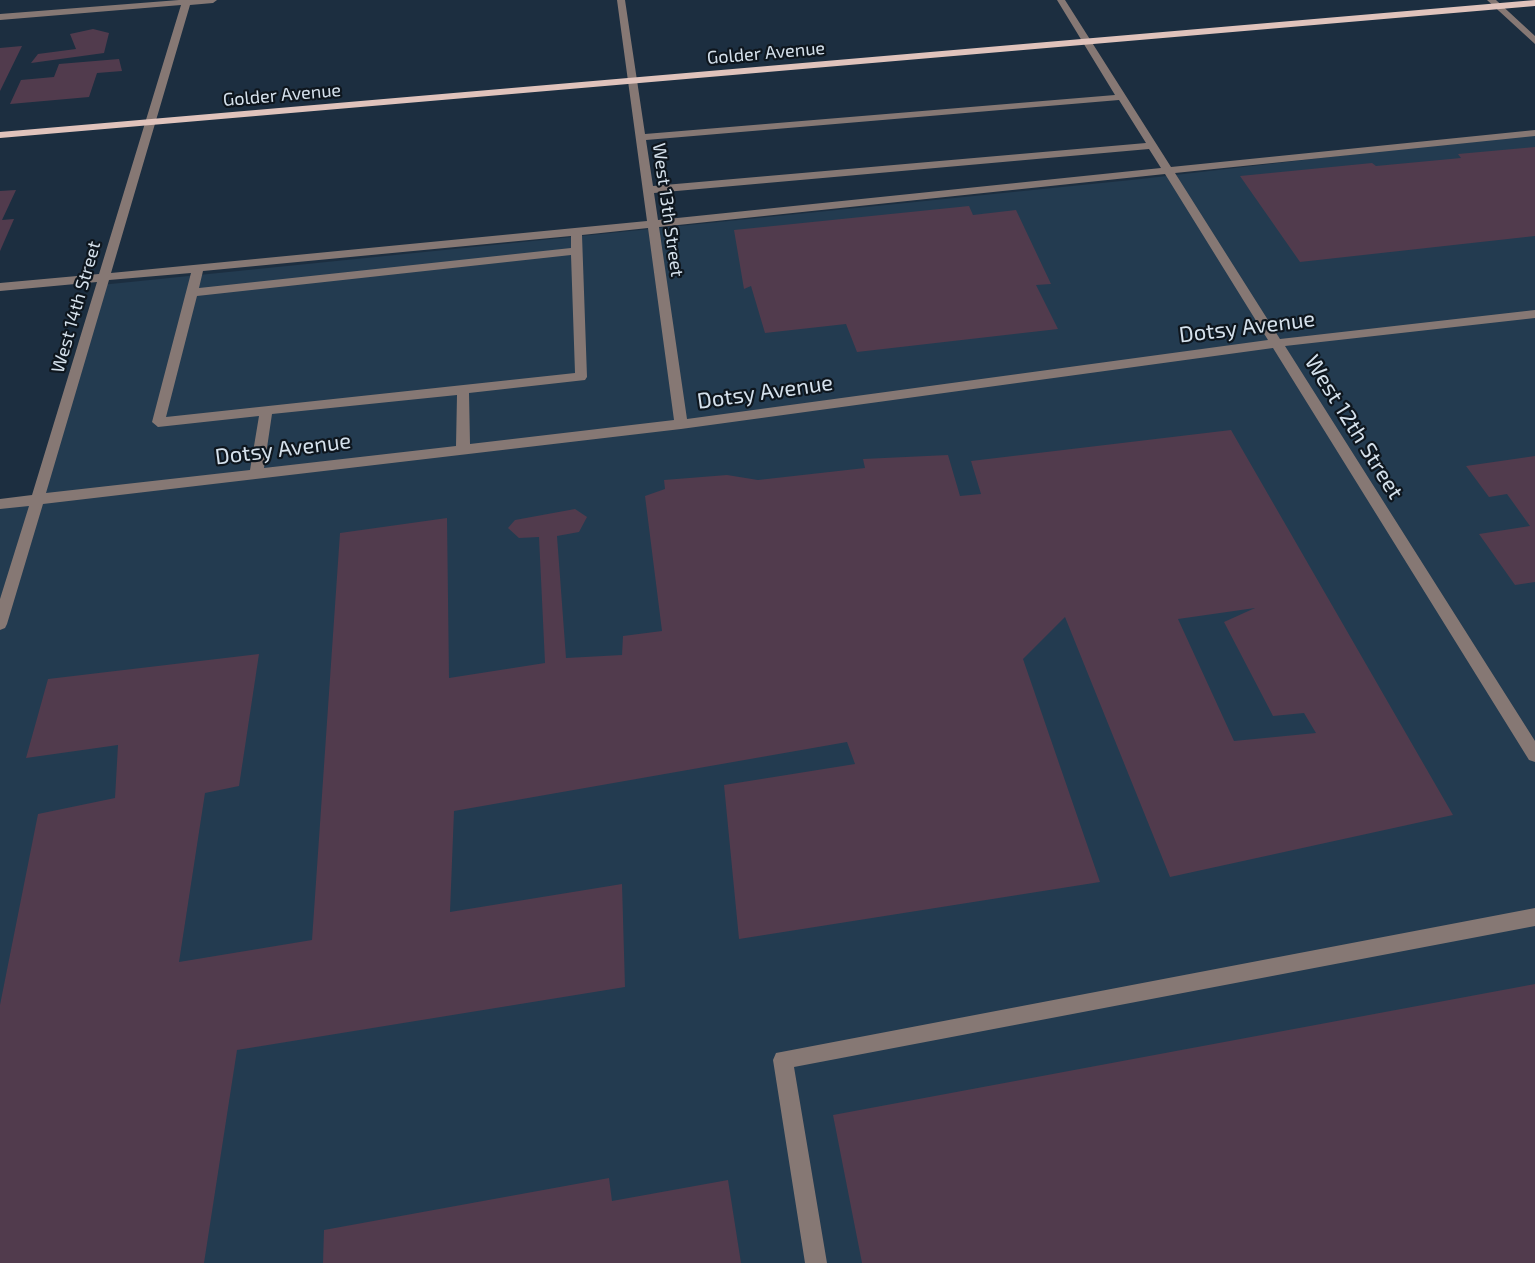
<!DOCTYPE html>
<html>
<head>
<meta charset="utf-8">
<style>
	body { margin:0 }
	canvas { display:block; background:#1c2e40 }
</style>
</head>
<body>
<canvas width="1535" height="1263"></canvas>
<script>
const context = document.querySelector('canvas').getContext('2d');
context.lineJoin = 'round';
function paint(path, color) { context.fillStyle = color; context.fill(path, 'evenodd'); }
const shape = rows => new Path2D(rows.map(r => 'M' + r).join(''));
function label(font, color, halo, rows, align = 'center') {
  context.font = font + ' "Exo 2",sans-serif'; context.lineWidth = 4.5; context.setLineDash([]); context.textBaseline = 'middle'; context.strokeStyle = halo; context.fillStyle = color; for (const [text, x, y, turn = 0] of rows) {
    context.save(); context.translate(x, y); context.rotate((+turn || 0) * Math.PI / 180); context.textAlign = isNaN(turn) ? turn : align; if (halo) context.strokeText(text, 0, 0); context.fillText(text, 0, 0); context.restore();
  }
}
const built = shape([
	[1535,133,1535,1263,0,1263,0,505,37,499,101,285,1141,179]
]);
const building = shape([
	[93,29,109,33,104,53,31,63,38,54,76,49,70,34],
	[22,46,0,91,0,48],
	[119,59,122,71,97,73,89,97,10,104,21,80,54,77,59,64],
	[1535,147,1535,236,1300,262,1240,176,1372,163,1376,166,1461,158,1458,154],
	[16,190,2,220,14,219,0,251,0,191],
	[969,206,973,215,1016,210,1051,284,1036,285,1058,329,857,352,846,324,765,333,751,286,744,289,734,230],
	[1231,430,1453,815,1170,877,1065,617,1023,659,1100,882,739,939,724,785,855,764,847,742,454,811,450,912,622,884,625,987,237,1050,204,1263,0,1263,0,1005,38,814,115,798,118,745,26,758,48,679,259,654,239,786,205,793,179,962,312,940,340,533,447,518,449,678,545,663,539,537,519,538,508,528,515,520,575,509,587,517,579,532,557,536,566,658,622,655,623,636,662,631,645,496,665,489,664,480,727,475,758,480,865,468,863,459,948,455,960,496,981,494,971,461],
	[1255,608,1224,622,1273,716,1304,713,1316,733,1234,741,1178,619],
	[1535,456,1535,582,1515,585,1479,534,1530,526,1507,494,1489,497,1466,466],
	[1535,984,1535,1263,862,1263,833,1115],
	[609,1178,612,1201,728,1180,741,1263,323,1263,324,1230]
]);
const minor = shape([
	[179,0,217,0,213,3,190,5,111,273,647,221,617,0,625,0,645,134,1115,95,1057,0,1065,0,1171,167,1535,130,1535,136,1175,173,1280,339,1535,310,1535,318,1285,346,1535,741,1535,762,1529,760,1273,348,681,429,43,504,7,624,5,628,0,630,0,599,29,506,0,509,0,499,32,495,97,282,0,291,0,283,99,274,181,5,0,20,0,14,179,0],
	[1119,100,1146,143,653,186,646,140,1119,100],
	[1149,149,1161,168,658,220,654,193,1149,149],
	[1165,174,1268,340,687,419,659,227,1165,174],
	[648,228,674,420,470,444,469,393,585,380,587,377,582,235,648,228],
	[571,236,571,248,199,288,203,271,571,236],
	[571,255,575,373,166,417,197,296,571,255],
	[191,273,152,422,158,427,259,416,250,470,46,493,109,280,191,273],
	[457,395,456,446,264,468,272,414,457,395],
	[1487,0,1496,0,1535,36,1535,44,1487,0],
	[1535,908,1535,926,794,1067,827,1263,805,1263,773,1060,776,1053,1535,908]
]);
const major = shape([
	[1535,0,1535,6,0,138,0,132,1535,0]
]);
const farStreetnames = [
	["Golder Avenue",766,53,-5],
	["Golder Avenue",282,95,-5],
	["West 13th Street",668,210,82],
	["West 14th Street",76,307,-74]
];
const streetNames = [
	["Dotsy Avenue",1247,327,-7],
	["Dotsy Avenue",765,392,-8],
	["West 12th Street",1354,427,58],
	["Dotsy Avenue",283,449,-7]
];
paint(built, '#233b50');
paint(building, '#513b4d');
paint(minor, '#867874');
paint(major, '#e0c3bc');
label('18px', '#d5e1ec', '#0e161e', farStreetnames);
label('22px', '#d5e1ec', '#0e161e', streetNames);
</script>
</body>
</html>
